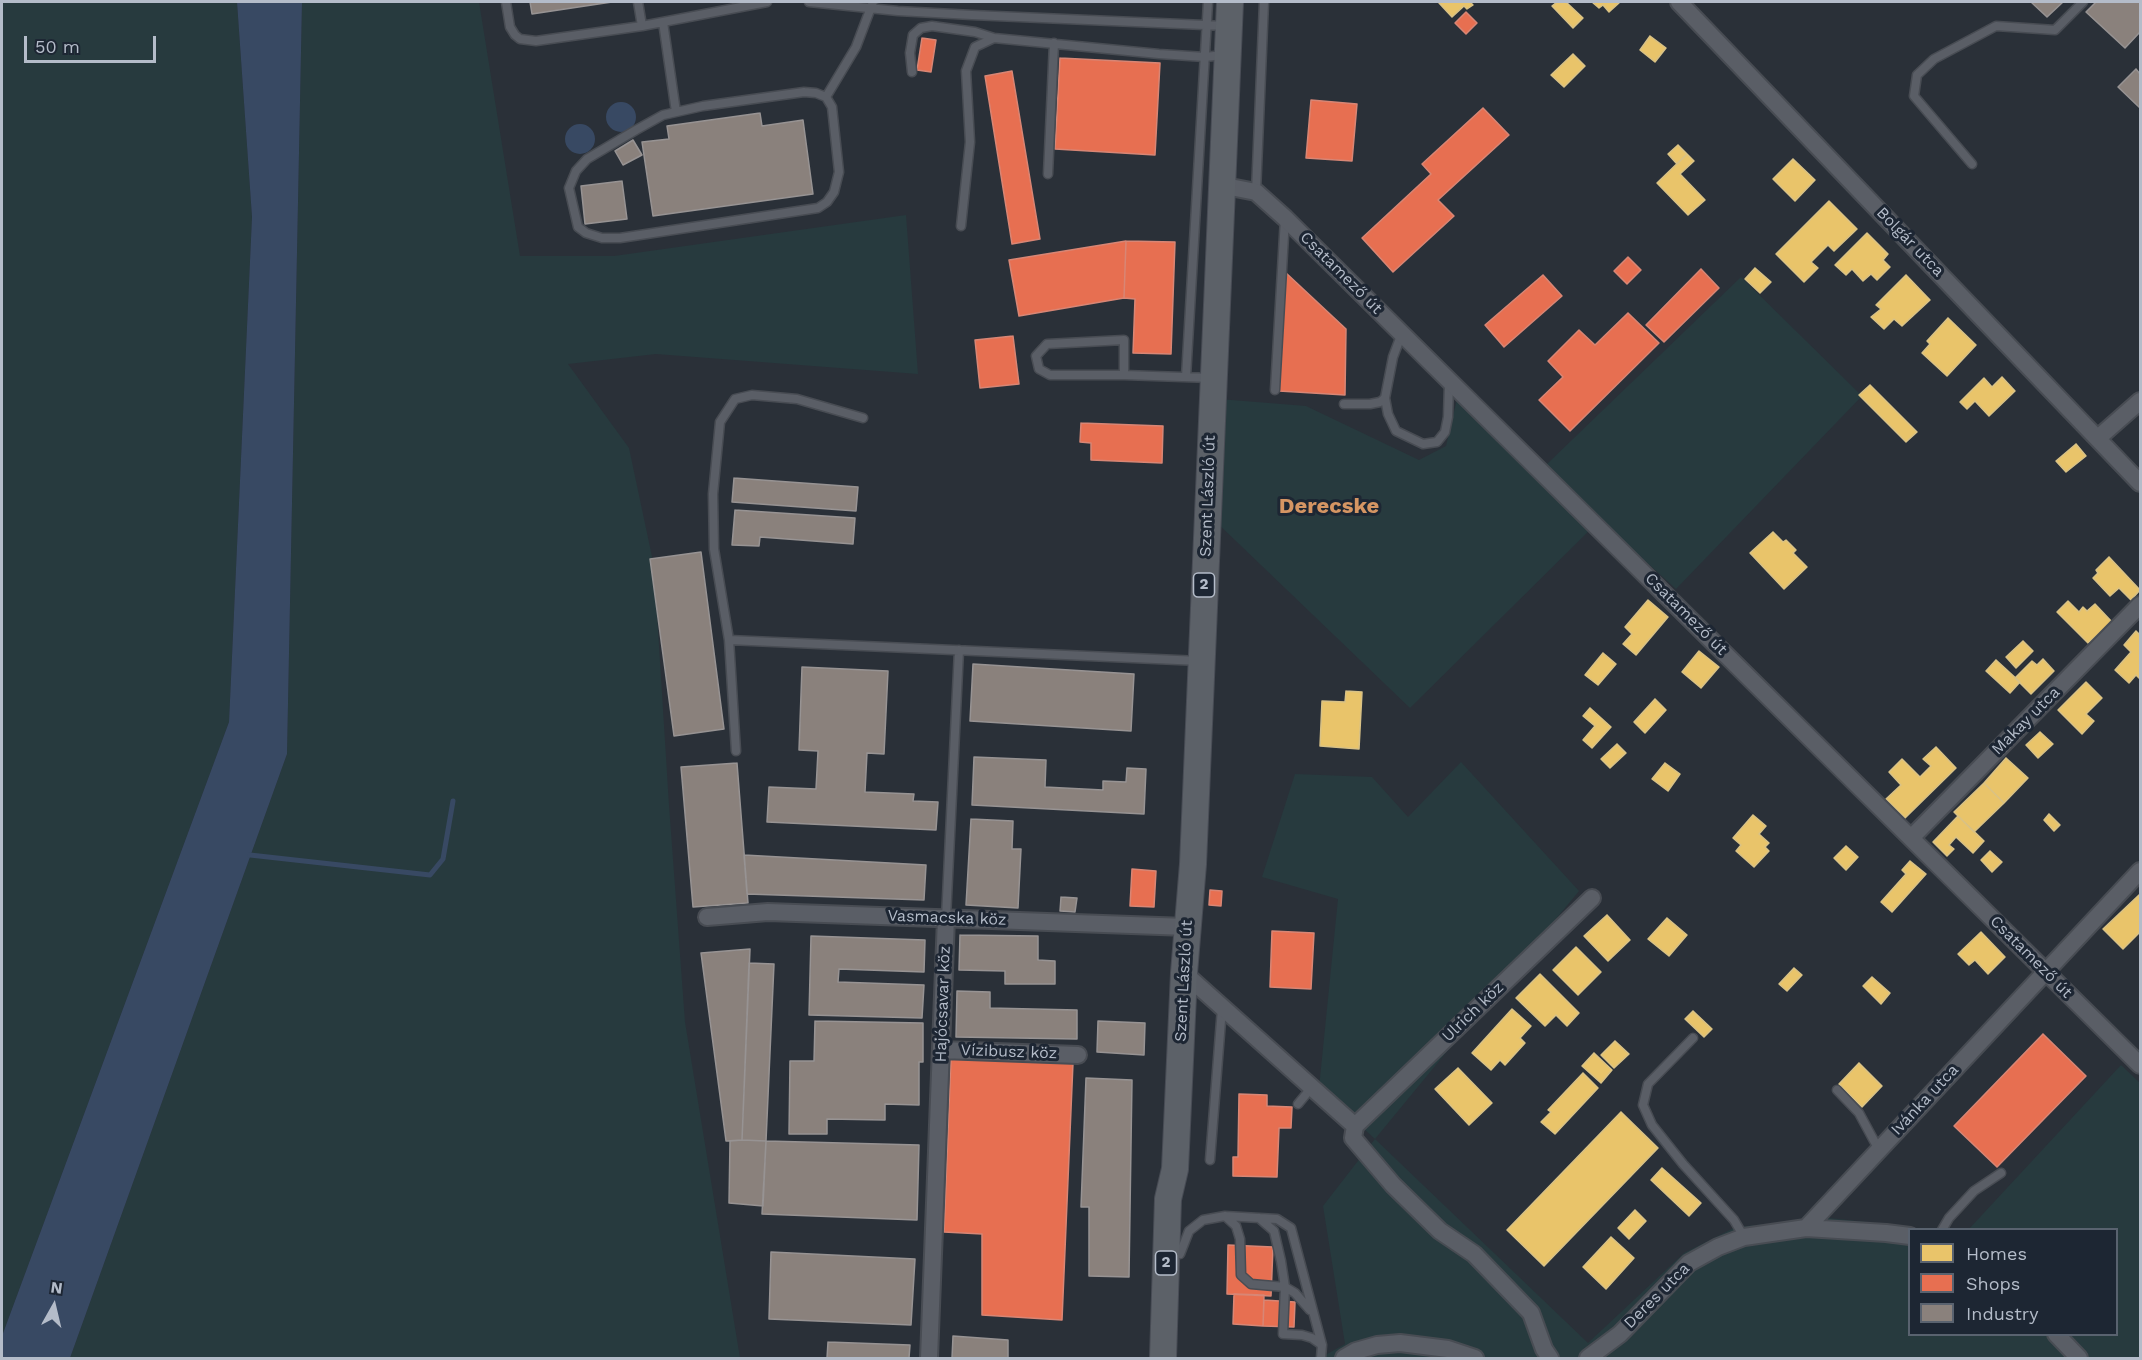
<!DOCTYPE html>
<html>
<head>
<meta charset="utf-8">
<style>
	body { margin:0 }
	#map { position:relative; width:2142px; height:1360px; overflow:hidden; background:#2a3038; font-family:"Work Sans",sans-serif }
	canvas { display:block }
	.frame { position:absolute; inset:0; border:3px solid #b4bcc9; pointer-events:none }
	.legend { position:absolute; left:1908px; top:1228px; width:210px; height:108px; box-sizing:border-box; background:#1d2633; border:2px solid #59626f; margin:0; padding:8px 10px; list-style:none; font-size:18px; color:#b4bcc9 }
	.legend li { display:flex; align-items:center; gap:12px; height:30px }
	.legend b { width:30px; border:2px solid #59626f }
	.north { position:absolute; left:24px; top:1276px; width:60px; height:60px; -webkit-text-stroke:4px #1d2633; paint-order:stroke; rotate:8deg; font-size:16px; font-weight:700; line-height:24px; text-align:center; color:#b4bcc9 }
	.north::after { content:''; display:block; margin:auto; width:21px; height:27px; background:#b4bcc9; clip-path:polygon(50% 0,100% 100%,50% 72%,0 100%) }
	.scale { position:absolute; left:24px; top:36px; width:132px; height:27px; box-sizing:border-box; border:3px solid #b4bcc9; border-top:0; padding-left:8px; font-size:18px; line-height:21px; white-space:nowrap; color:#b4bcc9; -webkit-text-stroke:4px #1d2633; paint-order:stroke }
</style>
</head>
<body>
<div id="map">
<canvas width="2142" height="1360"></canvas>
<div class="frame"></div>
<ul class="legend">
<li><b style="height:16px;background:#e9c46a"></b>Homes</li>
<li><b style="height:16px;background:#e76f51"></b>Shops</li>
<li><b style="height:16px;background:#8a817c"></b>Industry</li>
</ul>
<div class="north">N</div>
<div class="scale">50 m</div>
</div>
<script>
const context = document.querySelector('canvas').getContext('2d');
context.lineJoin = 'round';
function paint(path, color) { context.fillStyle = color; context.fill(path, 'evenodd'); }
const shape = rows => new Path2D(rows.map(r => 'M' + r).join(''));
function strokePath(path, color, width, dash) { context.strokeStyle = color; context.lineWidth = width; context.lineCap = dash ? 'butt' : 'round'; context.setLineDash(dash || []); context.stroke(path); }
function label(font, color, halo, rows, align = 'center') {
  context.font = font + ' "Work Sans",sans-serif'; context.lineWidth = 6; context.setLineDash([]); context.textBaseline = 'middle'; context.strokeStyle = halo; context.fillStyle = color; for (const [text, x, y, turn = 0] of rows) {
    context.save(); context.translate(x, y); context.rotate((+turn || 0) * Math.PI / 180); context.textAlign = isNaN(turn) ? turn : align; if (halo) context.strokeText(text, 0, 0); context.fillText(text, 0, 0); context.restore();
  }
}
const green = shape([
	[2,2,237,2,252,217,229,722,2,1336],
	[302,2,479,2,520,256,614,256,906,215,918,374,656,354,568,364,629,448,654,566,669,805,685,1022,740,1358,70,1358,287,754],
	[1741,277,1862,396,1676,589,1600,520,1410,708,1213,519,1219,399,1306,406,1419,460,1446,446,1461,382,1546,465],
	[1461,762,1579,891,1375,1139,1588,1343,1684,1253,1736,1227,1829,1218,1903,1226,1918,1229,1910,1230,1910,1334,2116,1334,2116,1230,1969,1229,2121,1065,2140,1083,2140,1358,1320,1358,1345,1344,1323,1206,1375,1139,1319,1088,1338,899,1262,877,1295,774,1372,777,1408,817]
]);
const water = shape([
	[237,2,302,2,287,754,70,1358,2,1358,2,1336,229,722,252,217],
	'606 117a15 15 0 1 1 30 0a15 15 0 1 1-30 0Z',
	'565 139a15 15 0 1 1 30 0a15 15 0 1 1-30 0Z'
]);
const homes = shape([
	[1440,2,1470,2,1473,5,1467,9,1464,6,1452,17,1439,3,1440,2],
	[1557,2,1566,2,1583,18,1573,28,1552,6,1557,2],
	[1592,2,1620,2,1609,12,1603,5,1599,8,1592,2],
	[1650,36,1666,48,1655,62,1640,50,1650,36],
	[1573,54,1585,66,1564,87,1551,75,1573,54],
	[1678,145,1687,154,1677,164,1668,154,1678,145],
	[1687,154,1694,161,1680,174,1705,200,1688,215,1657,183,1687,154],
	[1793,159,1815,180,1795,201,1773,179,1793,159],
	[1829,201,1857,229,1834,251,1828,245,1811,262,1818,268,1804,282,1776,254,1829,201],
	[1867,233,1888,254,1883,260,1890,267,1877,280,1871,274,1863,281,1852,269,1846,275,1835,265,1867,233],
	[1755,268,1771,282,1760,293,1745,279,1755,268],
	[1906,275,1930,300,1902,326,1894,319,1884,329,1871,317,1881,309,1876,305,1906,275],
	[1948,318,1976,345,1947,376,1922,353,1930,344,1927,341,1948,318],
	[2002,377,2015,391,1989,416,1975,401,1967,409,1960,402,1984,378,1992,387,2002,377],
	[1870,385,1917,432,1906,442,1859,395,1870,385],
	[2076,444,2086,456,2066,472,2056,461,2076,444],
	[1773,532,1783,542,1786,540,1796,550,1793,553,1807,567,1784,589,1750,553,1773,532],
	[2109,557,2140,590,2131,600,2119,588,2110,596,2093,578,2098,573,2096,570,2109,557],
	[1648,600,1668,617,1636,655,1623,644,1632,634,1625,627,1648,600],
	[2068,601,2079,612,2083,607,2087,611,2095,604,2112,622,2088,643,2057,612,2068,601],
	[2136,631,2140,635,2140,679,2136,675,2129,683,2115,670,2131,652,2124,645,2136,631],
	[2023,641,2033,651,2016,668,2006,657,2023,641],
	[1699,651,1719,667,1701,688,1682,672,1699,651],
	[1603,653,1616,664,1598,685,1585,675,1603,653],
	[2043,659,2054,671,2031,694,2015,678,2032,661,2037,665,2043,659],
	[1996,660,2020,682,2010,693,1986,671,1996,660],
	[2086,682,2102,698,2086,714,2094,721,2082,734,2058,710,2086,682],
	[1346,691,1362,692,1359,749,1320,746,1322,701,1345,702,1346,691],
	[1655,699,1666,710,1645,733,1634,722,1655,699],
	[1590,708,1611,727,1592,748,1583,740,1595,726,1583,716,1590,708],
	[2040,732,2053,744,2038,758,2026,745,2040,732],
	[1617,744,1626,753,1610,768,1601,759,1617,744],
	[1936,747,1956,768,1905,818,1886,799,1901,785,1889,772,1902,759,1920,777,1931,766,1923,759,1936,747],
	[2006,758,2028,778,2004,803,1984,783,2006,758],
	[1665,763,1680,774,1668,791,1652,779,1665,763],
	[1984,783,2004,803,1974,832,1954,812,1984,783],
	[2049,814,2060,825,2054,831,2044,820,2049,814],
	[1753,815,1766,826,1759,834,1769,843,1765,847,1769,851,1754,867,1736,851,1741,845,1733,838,1753,815],
	[1958,816,1984,841,1973,853,1956,837,1949,845,1954,849,1947,856,1933,842,1958,816],
	[1846,846,1858,857,1846,870,1834,858,1846,846],
	[1990,851,2002,862,1992,872,1981,860,1990,851],
	[1910,861,1926,874,1892,912,1881,902,1906,874,1902,870,1910,861],
	[2139,895,2140,897,2140,932,2123,949,2103,929,2139,895],
	[1607,915,1630,940,1608,961,1584,936,1607,915],
	[1667,918,1687,935,1669,956,1648,939,1667,918],
	[1981,932,2005,957,1988,974,1975,960,1969,965,1958,954,1981,932],
	[1576,947,1601,972,1578,995,1553,970,1576,947],
	[1794,968,1802,975,1787,991,1779,984,1794,968],
	[1540,974,1579,1013,1567,1026,1556,1015,1545,1026,1516,998,1540,974],
	[1872,977,1890,993,1881,1004,1863,986,1872,977],
	[1512,1009,1531,1026,1520,1038,1525,1043,1505,1065,1500,1060,1491,1070,1472,1053,1512,1009],
	[1693,1011,1712,1029,1704,1037,1685,1019,1693,1011],
	[1615,1041,1629,1054,1614,1068,1601,1055,1615,1041],
	[1594,1053,1612,1070,1601,1083,1582,1066,1594,1053],
	[1859,1063,1882,1086,1862,1107,1839,1084,1859,1063],
	[1458,1068,1492,1103,1469,1125,1435,1089,1458,1068],
	[1583,1073,1598,1088,1555,1134,1541,1122,1551,1112,1548,1110,1583,1073],
	[1621,1112,1658,1148,1544,1266,1507,1230,1621,1112],
	[1662,1168,1701,1203,1689,1216,1651,1180,1662,1168],
	[1635,1210,1646,1221,1629,1239,1618,1228,1635,1210],
	[1611,1237,1634,1258,1606,1289,1583,1267,1611,1237]
]);
const shops = shape([
	[1466,12,1477,23,1466,34,1455,23,1466,12],
	[922,38,936,40,931,72,917,70,922,38],
	[1060,58,1160,63,1155,155,1055,149,1060,58],
	[1012,71,1040,239,1012,244,985,76,1012,71],
	[1311,100,1357,104,1352,161,1306,158,1311,100],
	[1483,108,1509,135,1438,200,1454,216,1393,272,1362,238,1431,174,1422,164,1483,108],
	[1126,241,1124,298,1019,316,1009,260,1126,241],
	[1126,241,1175,242,1171,354,1133,353,1135,299,1124,298,1126,241],
	[1628,257,1641,270,1627,284,1614,271,1628,257],
	[1701,269,1719,288,1664,342,1646,325,1701,269],
	[1285,272,1346,329,1345,395,1279,391,1285,272],
	[1543,275,1562,296,1504,347,1485,325,1543,275],
	[1628,313,1659,343,1570,431,1539,400,1563,377,1548,361,1579,330,1595,345,1628,313],
	[1013,336,1019,384,980,388,975,340,1013,336],
	[1081,423,1163,426,1162,463,1091,460,1091,443,1080,442,1081,423],
	[1132,869,1156,871,1154,907,1130,906,1132,869],
	[1210,890,1222,891,1221,906,1209,905,1210,890],
	[1272,931,1314,933,1311,989,1270,987,1272,931],
	[2043,1034,2086,1076,1997,1167,1954,1126,2043,1034],
	[951,1059,1073,1063,1062,1320,982,1315,982,1234,944,1232,951,1059],
	[1239,1094,1267,1095,1267,1106,1292,1107,1291,1128,1279,1128,1277,1177,1233,1176,1233,1157,1238,1157,1239,1094],
	[1228,1245,1273,1247,1271,1296,1227,1294,1228,1245],
	[1234,1294,1264,1295,1263,1326,1233,1324,1234,1294],
	[1264,1300,1295,1302,1294,1327,1263,1326,1264,1300]
]);
const industry = shape([
	[530,2,612,2,532,14,530,2],
	[2031,2,2063,2,2047,17,2031,2],
	[2096,2,2140,2,2140,32,2125,48,2086,12,2096,2],
	[2136,69,2140,74,2140,108,2118,87,2136,69],
	[760,113,762,126,803,120,813,194,653,216,642,142,669,139,667,126,760,113],
	[633,140,642,155,623,165,615,151,633,140],
	[622,181,627,219,585,224,581,186,622,181],
	[734,478,858,487,856,511,732,502,734,478],
	[735,510,855,518,853,544,760,537,759,546,732,545,735,510],
	[701,552,724,729,674,736,650,559,701,552],
	[973,664,1134,674,1131,731,970,721,973,664],
	[802,667,888,671,884,754,867,753,865,792,914,794,913,801,938,802,936,830,767,822,769,787,816,789,818,751,799,750,802,667],
	[974,757,1046,760,1045,787,1103,790,1103,781,1126,782,1127,768,1146,769,1144,814,972,805,974,757],
	[737,763,748,903,693,907,681,767,737,763],
	[971,819,1013,821,1012,849,1021,849,1018,908,966,905,971,819],
	[744,855,926,865,924,900,747,894,744,855],
	[1061,897,1077,898,1075,912,1060,911,1061,897],
	[960,935,1038,936,1038,960,1055,961,1055,984,1005,984,1005,971,959,970,960,935],
	[811,936,925,940,924,972,839,969,838,982,924,985,922,1018,809,1015,811,936],
	[750,949,742,1140,726,1141,701,953,750,949],
	[749,963,774,964,766,1141,742,1140,749,963],
	[957,991,990,992,990,1008,1077,1010,1077,1039,956,1037,957,991],
	[815,1021,923,1023,923,1062,919,1062,919,1105,885,1104,885,1120,827,1119,827,1134,789,1134,790,1061,814,1061,815,1021],
	[1098,1021,1145,1023,1144,1055,1097,1052,1098,1021],
	[1086,1078,1132,1080,1129,1277,1089,1276,1089,1207,1081,1207,1086,1078],
	[742,1140,766,1141,763,1206,729,1203,730,1141,742,1140],
	[766,1141,919,1145,917,1220,762,1214,766,1141],
	[771,1252,915,1259,911,1325,769,1319,771,1252],
	[953,1336,1008,1340,1008,1358,952,1358,953,1336],
	[828,1342,910,1345,909,1358,827,1358,828,1342]
]);
const stream = shape([
	[250,855,430,875,443,859,453,801]
]);
const service = shape([
	[506,2,510,27,515,35,520,39,536,41,642,26,767,2],
	[638,2,642,26],
	[809,2,898,11,972,15,1228,26],
	[663,22,676,112],
	[912,72,910,53,913,35,921,28,932,26,975,32,994,38],
	[804,92,816,93,826,97,832,107,839,172,834,192,827,202,818,208,620,238,602,238,586,233,578,227,569,188,576,171,587,159,636,130,663,115,703,106,804,92],
	[826,97,856,47,873,2],
	[1972,164,1914,96,1917,75,1934,59,1996,26,2055,30,2083,2],
	[1048,174,1054,43],
	[1256,192,1264,2],
	[961,226,970,142,966,71,975,47,994,38,1159,54,1205,57,1223,55],
	[1124,375,1124,340,1047,344,1036,356,1039,369,1050,375,1124,375,1212,378],
	[1186,377,1208,2],
	[1275,390,1285,218],
	[1385,398,1388,414,1396,431,1423,444,1437,442,1445,432,1448,417,1449,384],
	[1344,404,1370,404,1380,402,1385,398,1393,357,1402,333],
	[729,640,1200,661],
	[736,751,729,640,714,549,713,494,720,422,735,399,752,395,797,399,863,418],
	[946,918,959,650],
	[1693,1038,1648,1084,1643,1105,1652,1125,1683,1164,1734,1220,1744,1237],
	[1837,1090,1859,1113,1879,1150],
	[1298,1104,1312,1087],
	[1210,1160,1222,1008],
	[1225,1216,1236,1226,1240,1239,1241,1275,1251,1284,1285,1287,1295,1293,1310,1310],
	[1259,1218,1274,1231,1281,1261,1285,1287,1283,1334,1302,1335,1312,1338,1322,1345],
	[1942,1230,1949,1218,1974,1191,2001,1173],
	[1180,1254,1189,1231,1203,1220,1225,1216,1277,1219,1291,1228,1322,1345,1321,1358]
]);
const minor = shape([
	[1679,2,2140,483],
	[1220,185,1256,192,1285,218,2140,1065],
	[2098,438,2140,401],
	[1912,837,2140,605],
	[707,917,768,912,1187,927],
	[1184,973,1355,1126],
	[941,1050,1078,1055],
	[1355,1126,1592,898],
	[1355,1126,1353,1138,1393,1185,1440,1231,1474,1254,1531,1313,1544,1349,1550,1358],
	[1806,1228,2140,871],
	[2056,1334,2079,1358],
	[929,1358,946,918],
	[1344,1358,1356,1351,1377,1345,1400,1343,1448,1349,1475,1358],
	[1588,1358,1620,1334,1689,1263,1718,1247,1744,1237,1806,1228,1886,1233,1910,1236]
]);
const primary = shape([
	[1163,1358,1168,1199,1175,1169,1184,973,1193,864,1230,2]
]);
const shields = [
	[1204,585,21],
	[1166,1263,21]
];
const shieldNames = [
	["2",1204,585],
	["2",1166,1263]
];
const streetNames = [
	["Bolgár utca",1910,242,46],
	["Csatamező út",1341,273,45],
	["Szent László út",1208,496,-88],
	["Csatamező út",1686,614,45],
	["Makay utca",2026,721,-45],
	["Vasmacska köz",947,918,2],
	["Csatamező út",2031,957,45],
	["Szent László út",1184,981,-87],
	["Hajócsavar köz",943,1004,-88],
	["Ulrich köz",1473,1012,-44],
	["Vízibusz köz",1009,1052,2],
	["Ivánka utca",1925,1100,-47],
	["Deres utca",1657,1296,-45]
];
const districtNames = [
	["Derecske",1329,507]
];
paint(green, '#273a3e');
paint(water, '#384963');
paint(homes, '#e9c46a');
strokePath(homes, '#d9c286', 1.5);
paint(shops, '#e76f51');
strokePath(shops, '#d88675', 1.5);
paint(industry, '#8a817c');
strokePath(industry, '#979393', 1.5);
strokePath(stream, '#384963', 5);
strokePath(service, '#484c53', 11);
strokePath(minor, '#484c53', 20);
strokePath(primary, '#484c55', 28);
strokePath(service, '#5a5e66', 8);
strokePath(minor, '#5a5e66', 16);
strokePath(primary, '#5c6168', 26);
for (const [x, y, w] of shields) { const box = new Path2D(); box.roundRect(x - w / 2, y - 12, w, 24, 4.5); context.fillStyle = '#1d2633'; context.fill(box); strokePath(box, '#b4bcc9', 1.5); }
label('bold 15px', '#b4bcc9', null, shieldNames);
label('16px', '#b4bcc9', '#1d2633', streetNames);
label('bold 22px', '#d59563', '#1d2633', districtNames);
</script>
</body>
</html>
